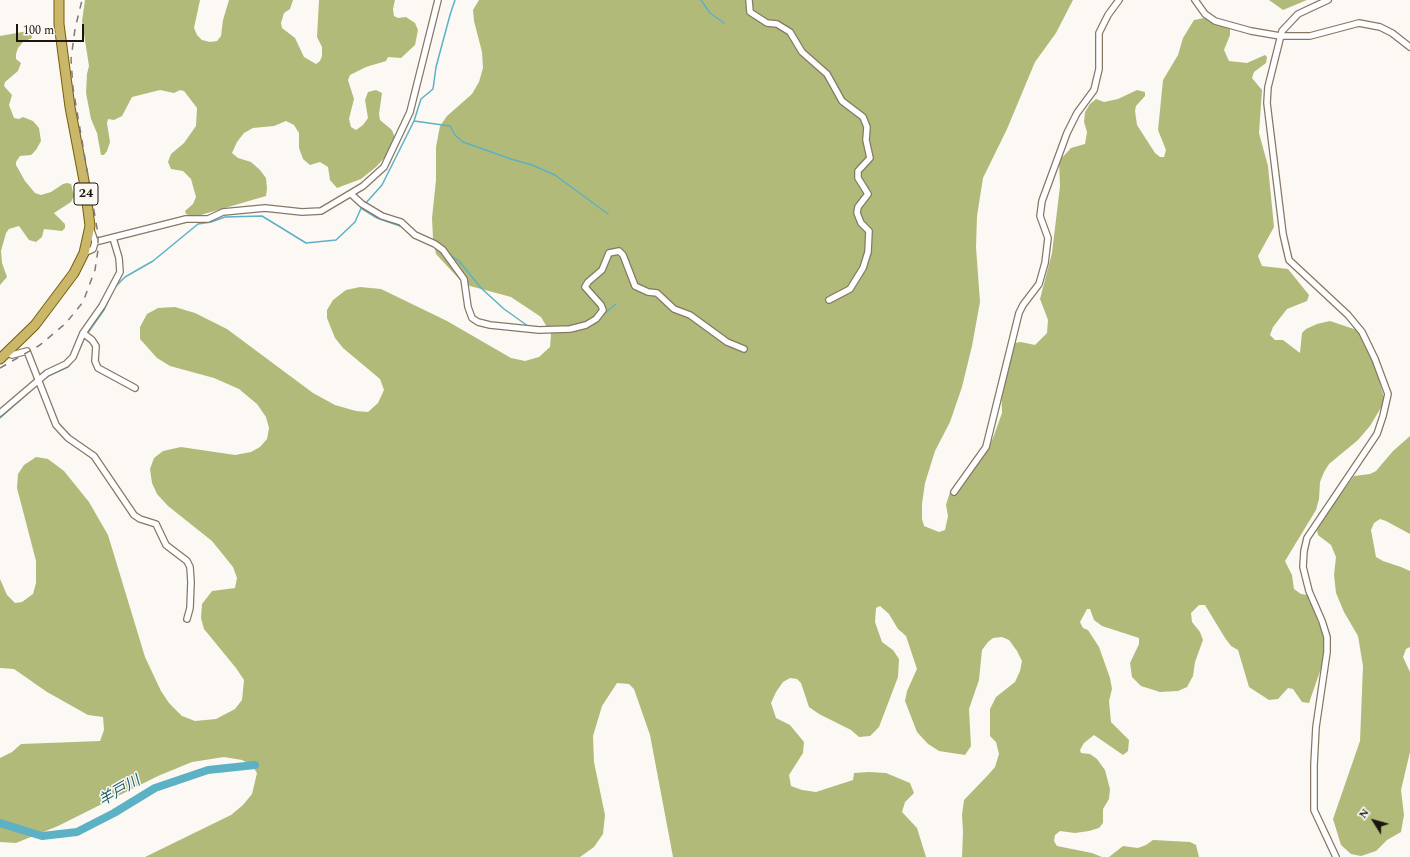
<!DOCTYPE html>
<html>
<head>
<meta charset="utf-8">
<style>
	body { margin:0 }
	#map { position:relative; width:1410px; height:857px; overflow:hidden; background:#fcf9f5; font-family:Spectral,serif }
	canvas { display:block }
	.north { position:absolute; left:1354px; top:801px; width:40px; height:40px; -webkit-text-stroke:3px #fcf9f5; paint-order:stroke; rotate:307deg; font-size:11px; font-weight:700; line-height:16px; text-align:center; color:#1b150e }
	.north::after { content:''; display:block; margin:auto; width:14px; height:18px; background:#1b150e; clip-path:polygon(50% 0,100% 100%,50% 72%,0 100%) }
	.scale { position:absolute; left:16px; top:24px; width:68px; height:18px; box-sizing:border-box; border:2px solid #1b150e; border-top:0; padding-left:5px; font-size:12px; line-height:14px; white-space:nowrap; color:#1b150e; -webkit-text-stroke:3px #fcf9f5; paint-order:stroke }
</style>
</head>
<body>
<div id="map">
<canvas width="1410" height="857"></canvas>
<div class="north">N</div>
<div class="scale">100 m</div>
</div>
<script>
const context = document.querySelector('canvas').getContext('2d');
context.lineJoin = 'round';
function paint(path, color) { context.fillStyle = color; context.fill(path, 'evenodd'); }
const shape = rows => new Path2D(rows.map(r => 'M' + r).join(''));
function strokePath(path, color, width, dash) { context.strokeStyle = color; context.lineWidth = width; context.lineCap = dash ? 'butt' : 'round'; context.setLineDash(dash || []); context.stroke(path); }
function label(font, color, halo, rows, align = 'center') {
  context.font = font + ' Spectral,"Noto Sans JP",serif'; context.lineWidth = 3; context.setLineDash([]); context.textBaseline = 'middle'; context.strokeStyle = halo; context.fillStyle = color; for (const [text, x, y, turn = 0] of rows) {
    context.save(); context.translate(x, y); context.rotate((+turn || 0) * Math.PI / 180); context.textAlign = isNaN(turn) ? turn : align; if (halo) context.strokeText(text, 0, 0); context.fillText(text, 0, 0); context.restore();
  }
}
const forest = shape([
	[85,0,200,0,194,28,197,35,202,40,210,42,217,41,221,36,223,20,229,0,293,0,290,9,284,13,281,23,282,28,295,38,304,57,316,64,320,61,322,56,322,47,317,37,319,0,395,0,393,9,394,16,398,18,406,17,415,23,418,30,415,45,401,58,388,57,386,61,366,67,350,75,348,80,354,99,349,119,351,127,356,130,363,125,368,118,365,100,368,92,376,90,382,93,379,114,380,120,392,130,395,138,386,156,376,167,361,179,337,188,330,180,328,167,320,162,310,165,303,159,299,148,299,133,294,125,286,121,274,126,253,128,244,133,237,142,232,153,238,158,251,162,260,170,266,178,267,189,266,196,194,217,186,214,185,211,193,204,196,197,191,179,183,171,171,169,168,162,171,154,184,143,196,126,197,108,184,91,180,90,174,93,160,90,132,97,122,116,114,120,108,119,107,123,110,142,107,151,104,155,101,155,97,133,91,119,86,93,87,74,89,66,82,21],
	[479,0,1073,0,1056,33,1035,62,1007,129,983,178,977,216,976,247,980,302,972,346,962,387,950,422,935,451,925,483,922,504,922,519,924,526,939,532,945,530,948,516,946,505,950,492,977,457,988,449,993,438,1002,413,1001,382,1014,343,1021,342,1035,345,1047,333,1048,320,1040,299,1052,253,1060,186,1059,161,1071,148,1085,144,1087,132,1084,122,1085,112,1090,104,1096,99,1104,102,1118,99,1137,90,1145,92,1145,96,1136,106,1135,111,1137,125,1155,153,1160,157,1164,157,1166,150,1158,130,1163,80,1178,55,1183,38,1194,20,1204,18,1230,28,1230,35,1224,50,1229,61,1247,63,1265,55,1267,57,1266,63,1254,72,1252,78,1262,90,1259,133,1268,166,1274,227,1258,256,1262,266,1288,269,1309,295,1307,301,1287,309,1273,327,1270,335,1275,340,1283,340,1300,353,1302,333,1306,329,1317,324,1330,321,1357,330,1363,336,1370,349,1385,401,1370,426,1358,440,1329,464,1324,472,1320,482,1319,499,1316,510,1285,561,1292,575,1294,589,1301,594,1308,595,1323,635,1327,651,1309,703,1302,702,1293,689,1288,688,1278,699,1269,700,1249,687,1238,650,1231,646,1225,638,1205,605,1199,605,1191,613,1192,622,1200,632,1203,640,1195,662,1193,676,1187,687,1178,691,1160,692,1141,686,1132,677,1130,663,1139,644,1139,638,1102,626,1094,620,1090,609,1087,609,1080,622,1083,628,1088,630,1099,647,1110,678,1112,689,1109,701,1111,722,1129,740,1128,751,1123,755,1094,735,1084,743,1080,750,1081,753,1090,754,1097,759,1105,770,1110,789,1109,799,1103,809,1103,823,1099,828,1089,831,1075,833,1060,831,1055,835,1054,841,1057,846,1092,853,1102,857,962,857,963,832,962,815,964,800,989,774,995,767,999,754,996,742,990,736,990,709,996,697,1015,682,1020,671,1022,661,1017,651,1009,640,1002,637,993,638,988,642,982,650,979,680,969,709,971,746,965,755,939,751,928,744,917,732,905,701,907,691,917,669,906,636,898,629,889,614,880,606,876,608,875,622,882,642,893,650,899,659,898,677,879,727,870,736,859,737,851,730,819,714,809,707,801,683,797,679,790,678,783,682,776,692,771,703,776,718,790,725,804,742,803,753,789,775,791,786,802,790,816,792,853,780,854,773,869,772,886,773,910,783,914,793,905,802,902,812,917,828,926,857,673,857,650,735,634,689,629,684,617,683,602,706,593,736,594,762,605,815,603,834,594,847,580,857,145,857,231,815,243,805,252,794,257,773,252,765,242,760,224,757,192,762,158,776,58,826,16,843,0,842,0,758,12,752,21,744,100,741,104,730,103,717,88,715,47,692,14,669,0,668,0,579,7,595,15,603,22,602,33,594,36,583,36,561,17,488,18,474,24,465,36,457,48,459,64,471,89,502,108,535,145,657,161,691,169,703,182,716,195,721,216,719,235,709,242,700,244,680,236,668,204,629,201,618,202,604,212,591,235,588,237,578,233,567,212,541,168,506,157,494,152,483,150,469,154,458,163,451,181,447,235,455,251,452,260,447,267,439,269,428,266,417,257,404,239,389,214,378,170,366,157,358,140,339,140,327,147,314,158,308,175,307,195,313,227,329,313,393,335,405,356,411,368,412,378,403,384,390,380,379,343,348,335,338,327,318,327,310,333,300,346,290,360,287,381,289,447,321,511,358,525,361,539,357,550,347,551,334,541,317,511,297,470,286,460,280,436,254,433,239,432,218,436,180,436,147,440,126,447,116,472,94,479,82,483,68,482,52,474,21,473,10],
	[1269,0,1307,0,1283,10],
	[28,31,31,32,32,38,23,42,18,48,16,54,16,59,21,63,18,71,5,82,4,86,12,95,9,105,14,118,19,119,23,117,33,121,39,128,41,141,36,150,31,155,20,156,16,162,16,165,25,181,35,193,41,195,51,192,63,184,67,183,71,184,74,196,71,202,54,213,65,224,65,228,62,231,44,229,42,237,36,242,29,240,19,226,9,229,6,233,1,251,2,263,7,277,0,285,0,36],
	[1410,436,1410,534,1386,521,1380,519,1374,523,1371,530,1376,557,1383,561,1401,567,1410,571,1410,647,1406,649,1403,657,1410,672,1410,752,1401,790,1404,815,1401,832,1387,840,1376,851,1361,856,1351,854,1341,845,1333,819,1360,741,1363,666,1358,636,1344,612,1336,593,1334,575,1336,557,1331,545,1318,535,1317,530,1320,523,1354,476,1370,474,1376,471,1393,451],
	[1153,840,1190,842,1196,845,1199,857,1104,857,1109,857,1123,846,1138,848,1146,845]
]);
const stream = shape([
	[701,0,710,13,724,23],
	[414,121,450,126,455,135,463,142,511,159,532,165,555,175,608,214],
	[365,204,382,185,414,121,421,99,433,89,436,67,450,15,455,0],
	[361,208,377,218,403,227],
	[450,255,459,261,481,288,504,309,528,326],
	[114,288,125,277,153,261,198,224,211,222,225,217,262,216,306,243,336,240,355,222,362,206],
	[600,317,616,304],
	[536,327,546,327],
	[564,327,582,323],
	[87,334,104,310,112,293],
	[78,352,85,337],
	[46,377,68,367,72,362],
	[0,418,36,386]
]);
const river = shape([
	[0,823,42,836,77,832,114,813,155,788,208,770,255,765]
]);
const street = shape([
	[749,0,750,12,767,23,777,24,790,32,802,52,827,74,842,101,863,117,867,127,866,140,870,158,858,171,858,178,868,194,858,207,857,213,861,223,869,231,868,252,863,268,850,289,829,300],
	[1195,0,1205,14,1215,21,1251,31,1280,36,1310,36,1359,23,1380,27,1392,33,1410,47],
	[1328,0,1298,14,1282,31,1268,87,1267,103,1283,234,1289,260,1348,315,1362,332,1375,359,1388,394,1383,416,1377,434,1307,538,1304,551,1303,567,1309,591,1322,621,1327,637,1327,652,1316,727,1314,765,1314,810,1336,857],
	[351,194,362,204,382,216,401,222,415,235,435,244,443,250,464,279,468,307,472,318,478,322,490,325,539,330,570,329,586,325,596,319,603,310,601,305,585,287,588,282,602,270,609,253,619,251,623,255,635,286,648,292,657,293,674,309,690,315,727,342,744,349],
	[90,227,95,242,186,219,208,219,223,212,265,208,302,212,321,211,363,186,384,167,410,112,438,0],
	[84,253,93,249,95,242],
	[83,333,92,340,96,346,95,361,98,368,135,388],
	[8,353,12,355,27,351,56,425,68,438,94,456,134,515,140,519,156,524,166,545,187,561,190,567,191,582,190,608,187,619],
	[0,413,47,373,66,364,73,357,83,333,102,306,120,272,119,258,113,238],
	[954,492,986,447,1019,313,1023,305,1039,284,1045,263,1048,238,1040,216,1042,201,1067,133,1077,113,1094,90,1099,69,1099,33,1108,15,1119,0]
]);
const primary = shape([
	[0,359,35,325,74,273,84,253,90,226,85,186,70,107,59,24,59,0]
]);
const rail = shape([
	[0,368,40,345,66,323,83,302,95,270,98,250,98,234,73,88,71,59,75,29,82,0]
]);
const shields = [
	[86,194,24]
];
const shieldNames = [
	["24",86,194]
];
const waterNames = [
	["羊戸川",120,792,-30]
];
paint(forest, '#b2ba79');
strokePath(stream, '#5db1c4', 1.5);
strokePath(river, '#5db1c4', 8);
strokePath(street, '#877865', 8);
strokePath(primary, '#775f09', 11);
strokePath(street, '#fff', 5.5);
strokePath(primary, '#cbb76a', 9);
strokePath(rail, '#7e7a74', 1.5, [7, 7]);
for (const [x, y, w] of shields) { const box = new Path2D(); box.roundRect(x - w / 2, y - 11, w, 22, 3); context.fillStyle = '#fcf9f5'; context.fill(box); strokePath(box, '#1b150e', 1); }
label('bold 13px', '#1b150e', null, shieldNames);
label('italic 15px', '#1c616f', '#fcf9f5', waterNames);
</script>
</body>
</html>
